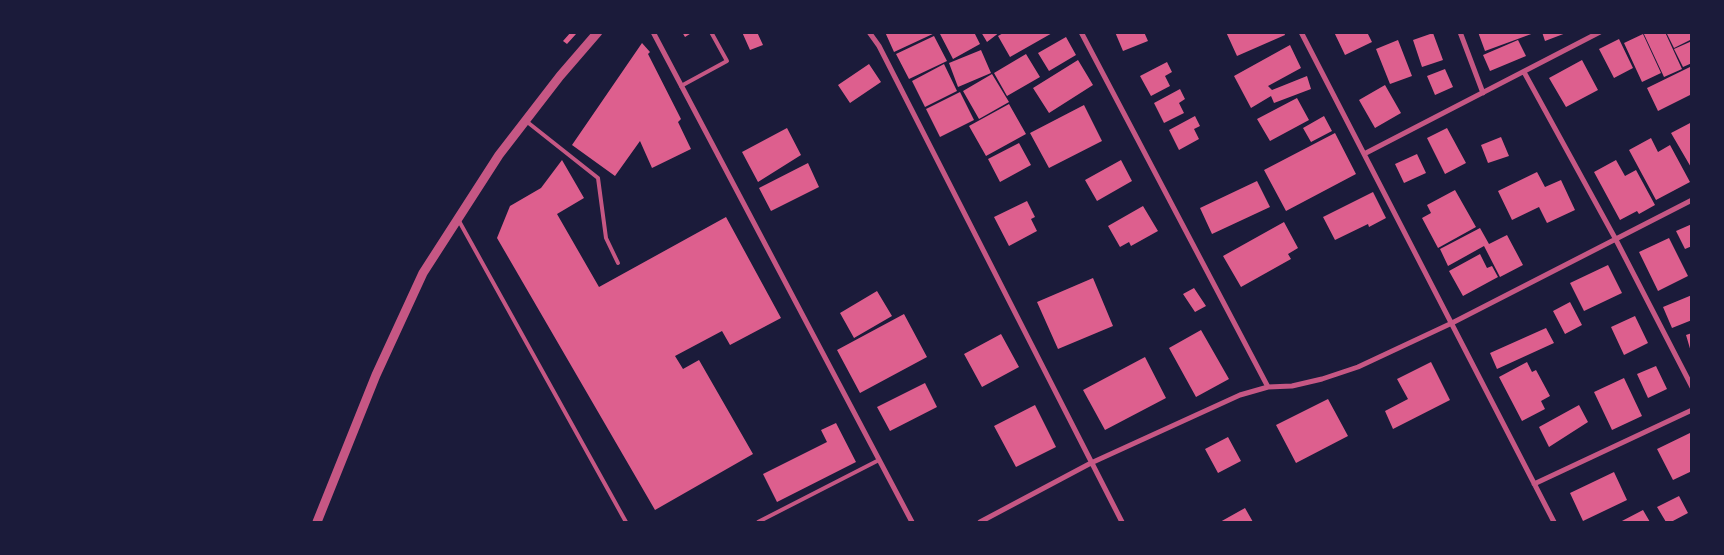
<!DOCTYPE html>
<html>
<head>
<meta charset="utf-8">
<style>
	body { margin:0 }
	#map { position:relative; width:1724px; height:555px; overflow:hidden; background:#1b1b3a; font-family:Commissioner,sans-serif }
	canvas { display:block }
	.frame { position:absolute; inset:0; border:34px solid #1b1b3a; pointer-events:none }
</style>
</head>
<body>
<div id="map">
<canvas width="1724" height="555"></canvas>
<div class="frame"></div>
</div>
<script>
const context = document.querySelector('canvas').getContext('2d');
context.lineJoin = 'round';
function paint(path, color) { context.fillStyle = color; context.fill(path, 'evenodd'); }
const shape = rows => new Path2D(rows.map(r => 'M' + r).join(''));
function strokePath(path, color, width, dash) { context.strokeStyle = color; context.lineWidth = width; context.lineCap = dash ? 'butt' : 'round'; context.setLineDash(dash || []); context.stroke(path); }
const building = shape([
	[571,32,576,34,567,44,563,41],
	[682,32,693,32,685,37],
	[742,32,757,32,763,45,750,50],
	[885,32,937,32,894,52],
	[939,32,974,32,980,44,953,59],
	[981,32,1000,32,987,42],
	[1005,32,1054,32,1010,57,998,36],
	[1115,32,1144,32,1148,41,1123,51],
	[1226,32,1284,32,1285,35,1237,56],
	[1334,32,1367,32,1372,42,1345,55],
	[1478,32,1534,32,1534,33,1485,51],
	[1542,32,1566,32,1566,33,1545,41],
	[1643,32,1665,32,1682,69,1664,77],
	[1666,32,1692,32,1692,39,1674,48],
	[1433,33,1443,60,1422,67,1413,40],
	[1643,34,1661,73,1642,82,1624,43],
	[934,36,947,61,909,79,896,54],
	[1066,37,1076,55,1049,71,1038,53],
	[1619,39,1633,68,1614,78,1599,49],
	[1398,40,1412,76,1390,84,1376,49],
	[1518,40,1526,56,1490,71,1483,55],
	[1692,41,1692,63,1683,67,1674,49],
	[642,43,650,52,648,54,681,119,678,122,691,149,652,168,640,141,615,176,572,145],
	[1290,45,1301,68,1268,86,1272,90,1307,76,1311,89,1274,103,1271,96,1251,108,1234,76],
	[981,50,991,73,958,87,949,63],
	[1026,54,1040,77,1007,96,994,73],
	[1078,60,1093,85,1049,113,1033,88],
	[1582,60,1598,90,1566,107,1549,78],
	[1167,62,1172,72,1165,76,1170,86,1151,96,1140,76],
	[869,64,881,82,850,103,838,85],
	[944,64,957,91,925,107,912,81],
	[1692,66,1692,94,1658,111,1647,88],
	[1445,69,1453,87,1435,95,1427,76],
	[992,74,1009,102,979,119,963,91],
	[1385,85,1401,113,1375,128,1359,100],
	[1180,89,1185,99,1179,103,1184,113,1164,123,1154,103],
	[960,92,974,120,940,137,926,109],
	[1297,98,1309,120,1270,141,1257,119],
	[1009,104,1026,134,986,156,969,126],
	[1084,105,1102,141,1049,168,1030,133],
	[1195,116,1200,126,1194,129,1199,139,1179,150,1169,130],
	[1324,116,1332,131,1311,142,1303,128],
	[1692,122,1692,169,1671,133],
	[787,128,801,155,758,182,742,152],
	[1447,128,1466,163,1445,174,1427,138],
	[1335,133,1356,174,1286,211,1264,170],
	[1501,137,1509,156,1488,163,1481,145],
	[1651,138,1658,152,1670,145,1690,182,1656,200,1629,150],
	[1019,143,1031,165,1000,182,988,159],
	[1417,154,1426,173,1404,183,1395,164],
	[562,160,584,198,557,214,599,287,726,217,781,318,730,345,722,331,675,356,683,369,699,360,753,454,655,510,497,238,510,206,541,188],
	[1121,160,1132,181,1097,201,1085,180],
	[1616,160,1625,176,1636,170,1655,205,1639,214,1637,211,1620,220,1594,172],
	[808,163,819,187,771,211,759,188],
	[1537,172,1545,187,1561,180,1575,210,1547,223,1539,207,1512,220,1498,191],
	[1257,181,1270,207,1212,234,1200,208],
	[1455,190,1476,227,1438,248,1422,218,1431,213,1427,205],
	[1373,192,1386,218,1369,227,1368,224,1335,240,1323,217],
	[1027,201,1035,217,1031,219,1037,231,1009,246,994,217],
	[1143,206,1158,231,1131,246,1129,242,1120,247,1108,226],
	[1284,222,1298,248,1288,254,1291,259,1241,287,1223,256],
	[1692,224,1692,246,1685,249,1676,231],
	[1480,228,1489,244,1507,235,1523,265,1500,277,1484,246,1448,266,1440,249],
	[1669,238,1688,276,1658,291,1639,252],
	[1480,254,1487,268,1492,266,1498,277,1463,296,1449,271],
	[1608,265,1622,293,1584,311,1570,283],
	[1093,278,1113,326,1058,349,1037,302],
	[1194,288,1206,306,1195,312,1183,294],
	[877,291,892,316,854,338,840,313],
	[1692,295,1692,320,1672,328,1663,307],
	[1570,302,1582,325,1565,334,1553,311],
	[904,314,927,357,860,393,837,350],
	[1635,316,1648,343,1624,355,1611,327],
	[1546,328,1554,343,1497,369,1490,353],
	[1201,330,1229,379,1196,397,1169,348],
	[1692,333,1692,352,1691,352,1686,335],
	[1001,334,1019,367,982,387,964,354],
	[1145,357,1166,398,1105,430,1083,390],
	[1431,362,1450,400,1393,429,1385,411,1408,399,1397,379],
	[1527,362,1532,372,1536,370,1550,396,1541,401,1545,409,1522,421,1499,377],
	[1656,366,1667,389,1648,398,1637,374],
	[1624,378,1642,416,1612,430,1594,392],
	[925,383,937,407,890,431,877,407],
	[1328,399,1348,436,1296,463,1276,425],
	[1035,405,1056,447,1016,467,994,426],
	[1579,405,1588,422,1549,447,1539,427],
	[836,423,856,462,777,502,763,474,827,442,821,430],
	[1692,432,1692,471,1673,480,1657,449],
	[1228,437,1241,461,1218,473,1205,449],
	[1614,472,1627,500,1583,521,1570,493],
	[1679,496,1688,513,1671,522,1666,522,1657,507],
	[1245,508,1253,522,1220,522],
	[1643,510,1650,522,1620,522]
]);
const service = shape([
	[681,86,727,61,711,32],
	[526,121,598,178,606,238,618,263],
	[459,221,626,522],
	[758,522,879,460]
]);
const minor = shape([
	[653,32,912,522],
	[869,32,879,46,1122,522],
	[1081,32,1268,387],
	[1301,32,1554,522],
	[1460,32,1483,93],
	[1524,72,1615,238,1692,387],
	[1364,154,1600,32],
	[1534,484,1692,410],
	[980,522,1091,463,1240,395,1268,387,1292,386,1322,379,1358,367,1452,323,1692,200]
]);
const tertiary = shape([
	[317,522,376,375,423,273,499,155,560,76,598,32]
]);
paint(building, '#dd5f8e');
strokePath(service, '#c65784', 4);
strokePath(minor, '#c65784', 5);
strokePath(tertiary, '#c65784', 9);
</script>
</body>
</html>
